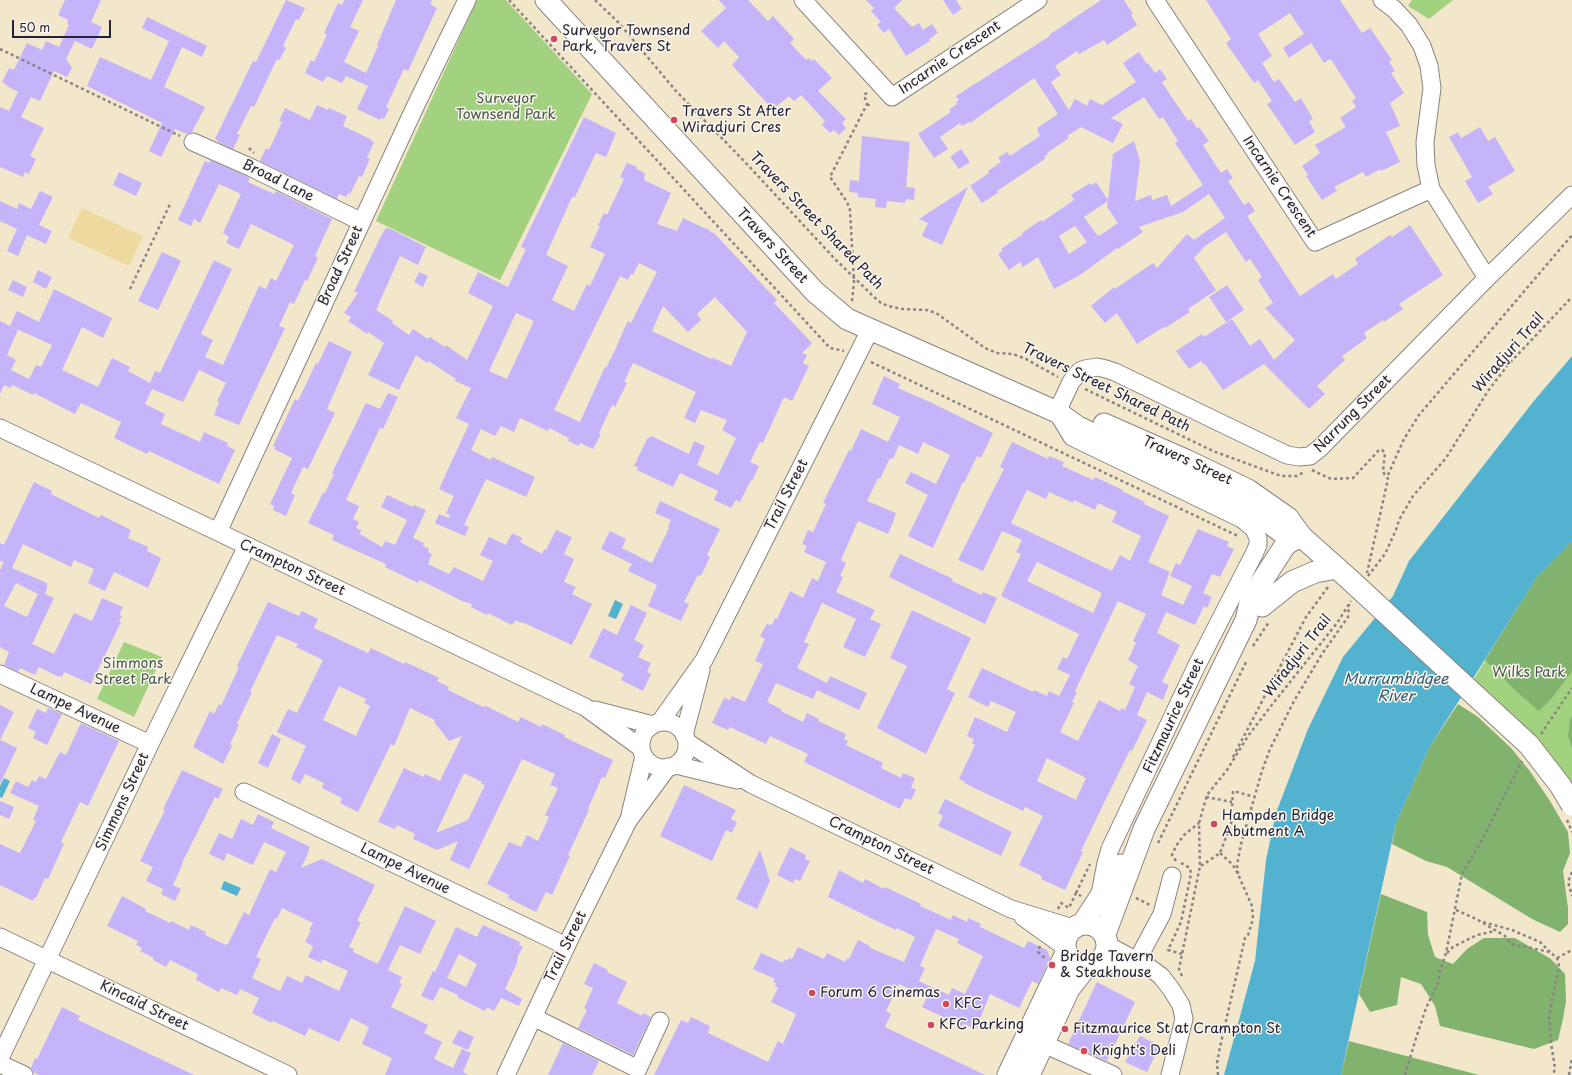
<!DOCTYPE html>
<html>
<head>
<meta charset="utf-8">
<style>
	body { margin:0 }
	#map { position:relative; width:1572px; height:1075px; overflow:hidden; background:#f2e6cb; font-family:"Playpen Sans",sans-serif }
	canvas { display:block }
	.scale { position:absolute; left:12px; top:20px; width:99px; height:18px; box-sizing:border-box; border:2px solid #22223b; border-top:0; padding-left:5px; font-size:12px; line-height:14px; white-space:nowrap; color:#22223b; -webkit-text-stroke:3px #fbf7ec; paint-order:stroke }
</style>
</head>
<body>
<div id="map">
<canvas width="1572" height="1075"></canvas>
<div class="scale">50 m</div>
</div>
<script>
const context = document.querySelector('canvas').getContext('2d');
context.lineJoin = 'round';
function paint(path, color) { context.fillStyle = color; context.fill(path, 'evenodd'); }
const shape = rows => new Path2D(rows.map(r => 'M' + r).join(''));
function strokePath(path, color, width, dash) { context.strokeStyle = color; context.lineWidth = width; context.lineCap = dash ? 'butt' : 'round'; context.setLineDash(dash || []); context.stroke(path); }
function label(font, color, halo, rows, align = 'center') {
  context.font = font + ' "Playpen Sans",sans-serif'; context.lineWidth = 3; context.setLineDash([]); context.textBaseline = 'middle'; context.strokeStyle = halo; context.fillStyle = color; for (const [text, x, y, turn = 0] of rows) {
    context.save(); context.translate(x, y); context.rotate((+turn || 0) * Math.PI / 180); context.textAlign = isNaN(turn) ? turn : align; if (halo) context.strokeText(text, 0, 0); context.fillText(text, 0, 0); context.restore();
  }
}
const green = shape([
	[477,0,506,0,592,94,500,280,376,221],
	[1412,0,1453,0,1429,19,1408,6],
	[1572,541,1572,805,1472,682,1537,577],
	[124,642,162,657,134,717,97,699]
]);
const forest = shape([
	[1572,541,1572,671,1552,698,1539,711,1517,692,1485,660,1537,577],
	[1458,704,1478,717,1511,748,1529,770,1550,801,1568,832,1570,853,1563,871,1568,908,1568,924,1560,932,1532,919,1447,867,1426,861,1392,844,1396,823,1429,748],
	[1572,717,1572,748,1568,736,1570,719],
	[1381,894,1427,912,1428,935,1435,957,1453,964,1467,949,1484,938,1515,938,1551,959,1565,974,1566,1001,1563,1019,1558,1040,1534,1049,1440,1026,1435,1006,1421,984,1401,977,1397,1005,1370,1012,1359,994],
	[1349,1041,1479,1075,1341,1075]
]);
const sand = shape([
	[82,208,143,236,129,266,68,238]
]);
const water = shape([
	[1572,356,1572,541,1537,577,1429,748,1396,823,1341,1075,1224,1075,1255,961,1266,860,1276,813,1308,729,1343,657,1393,596,1409,561,1533,402],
	[615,600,623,604,616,619,608,616],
	[4,778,10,781,2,798,0,797,0,786],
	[224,881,241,888,237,896,221,889]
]);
const building = shape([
	[65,0,101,0,91,22,102,27,92,49,75,41,66,59,72,68,67,77,54,71,40,101,31,97,21,117,44,128,30,156,36,159,29,174,25,172,23,177,0,167,0,107,9,111,18,92,7,86,7,85,2,82,9,68,14,70,27,43,42,50,46,41,59,47,69,25,67,24,68,20,58,15],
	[286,0,305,8,299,20,296,19,283,46,286,48,279,61,277,59,254,107,251,106,237,134,240,135,233,149,218,142,218,141,215,139,253,61,256,62],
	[344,0,363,0,350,27,359,31,344,62,366,73,378,46,377,45,396,0,432,0,430,4,437,8,408,71,404,69,403,71,386,107,389,109,384,119,381,118,380,120,357,109,368,86,346,76,342,83,327,76,323,82,305,73,311,60,314,62,327,35,324,33,338,3,342,5],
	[719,0,748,0,768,21,773,16,794,39,790,43,806,60,809,58,812,61,814,59,832,78,818,91,846,119,842,123,846,128,839,135,834,130,830,133,822,125,825,121,801,95,794,101,789,96,773,109,764,100,732,65,739,57,724,41,718,48,701,31,726,8],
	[866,0,902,0,894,8,912,27,919,23,923,30,932,24,938,33,929,39,930,41,906,56,889,29,884,33,877,25,881,22,871,11,874,8],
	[943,0,956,0,962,9,953,15],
	[1101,0,1124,0,1133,14,1131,15,1137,25,1107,45,1104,40,1079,54,1077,51,1055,66,1061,75,1051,82,1069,110,1075,99,1087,106,1090,99,1102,105,1136,82,1123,63,1139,52,1147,64,1148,63,1155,73,1160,69,1167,79,1162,82,1163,84,1188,121,1191,119,1197,128,1199,127,1209,141,1203,145,1206,150,1221,173,1227,169,1233,178,1228,181,1244,205,1249,202,1255,211,1247,216,1300,296,1333,274,1336,279,1358,264,1355,259,1390,235,1392,237,1410,225,1443,275,1399,304,1403,309,1384,322,1383,320,1364,333,1367,338,1342,356,1345,360,1317,386,1325,394,1309,409,1264,364,1223,390,1205,364,1204,365,1201,361,1189,369,1176,351,1202,334,1204,337,1232,319,1250,346,1260,339,1274,360,1295,340,1265,308,1273,303,1258,280,1262,277,1250,259,1246,262,1226,232,1205,246,1194,258,1216,290,1188,309,1190,312,1165,328,1164,327,1137,344,1117,313,1105,323,1091,306,1114,287,1115,289,1153,263,1157,268,1187,234,1194,240,1225,218,1209,194,1183,212,1139,227,1143,232,1118,249,1117,248,1080,275,1054,289,1038,257,1023,267,1020,262,1009,270,998,254,1003,251,1001,249,1023,234,1022,233,1041,220,1042,222,1074,200,1071,195,1090,183,1092,185,1096,182,1108,200,1113,154,1134,141,1140,161,1135,201,1151,195,1152,200,1167,195,1171,206,1203,185,1175,143,1178,141,1163,117,1159,119,1144,97,1111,118,1123,124,1113,143,1081,127,1067,136,1069,138,1047,153,1048,154,1044,157,1045,159,997,191,999,192,982,203,970,186,989,173,988,171,1001,162,998,158,1007,152,1010,156,1040,136,1037,128,1058,114,1034,78,970,123,969,122,962,126,960,123,940,137,948,149,934,158,918,134,951,112,949,110,957,104,956,102,959,100,956,96,1050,36,1049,35],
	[1108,201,1107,207,1118,223,1099,236,1098,234,1097,235,1084,217],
	[1075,226,1087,242,1069,254,1059,236],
	[1206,0,1340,0,1362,33,1370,28,1392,60,1389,62,1395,71,1391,73,1404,93,1390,103,1400,126,1386,132,1400,162,1381,171,1380,169,1366,177,1363,172,1334,187,1337,191,1322,200,1306,176,1308,175,1302,166,1320,153,1315,145,1346,127,1340,118,1356,107,1352,101,1356,98,1332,61,1330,59,1324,63,1311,43,1289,58,1283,48,1304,34,1290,13,1258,34,1272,56,1262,63,1274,82,1279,79,1295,102,1301,98,1313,119,1309,121,1315,132,1295,145,1267,104,1272,101,1258,80,1254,83,1226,43,1231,39],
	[147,17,207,46,202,57,182,47,164,87,205,107,192,132,187,134,175,129,161,157,149,151,162,123,87,86,100,57,151,80,169,41,142,28],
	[317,105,328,110,329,108,347,116,343,126,372,140,371,141,374,142,367,158,370,159,362,177,359,176,350,194,348,193,346,197,339,194,337,199,260,161,266,148,269,150,282,122,279,121,285,108,310,120],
	[584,117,616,133,606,157,596,153,575,197,572,197,546,255,568,266,552,300,574,311,587,284,590,286,605,254,590,247,600,226,598,225,604,213,607,215,624,179,620,177,627,163,637,167,636,169,645,173,644,180,671,193,657,224,677,231,683,218,706,229,707,228,712,233,713,232,777,300,774,303,812,343,802,353,807,355,803,363,809,366,792,401,784,397,763,443,760,442,750,462,759,466,752,481,751,480,740,502,736,500,731,508,714,500,718,491,680,473,673,487,637,470,638,467,634,466,648,437,650,438,651,436,689,454,694,441,705,446,697,465,718,475,736,438,722,430,727,420,701,410,695,423,684,418,696,392,633,363,624,382,627,383,615,407,612,405,599,433,601,434,593,449,580,443,579,446,568,441,569,438,549,428,548,431,520,418,514,432,501,426,495,436,481,429,471,450,491,460,492,457,535,477,526,497,486,479,464,525,469,527,465,536,435,523,439,514,449,518,450,515,446,513,454,496,439,489,469,424,456,418,471,388,455,381,456,379,433,364,428,361,427,363,416,355,399,390,368,375,384,343,368,332,367,334,348,321,351,317,344,313,358,293,354,292,381,236,386,228,391,229,426,247,418,265,400,256,376,310,393,321,392,323,409,335,413,329,428,339,430,337,445,347,446,345,467,360,493,306,468,293,478,272,508,287,526,249,521,247],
	[639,263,657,272,631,323,628,321,625,327,616,348,606,368,605,367,580,422,554,410,620,276,628,280,631,274,633,275],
	[715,297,747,332,731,366,711,357,713,360,652,331,663,306,688,332,701,320,697,314],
	[516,313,534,321,507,379,489,371],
	[1480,127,1488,141,1495,137,1515,171,1488,187,1493,194,1478,203,1465,181,1472,177,1449,137,1458,132,1461,138],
	[862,136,910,142,906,187,915,188,914,200,906,199,905,203,887,201,886,208,875,207,876,199,858,197,858,193,849,192,850,180,859,181],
	[961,149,970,162,959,169,950,157],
	[210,160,250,178,248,182,274,194,276,191,332,219,315,256,318,258,307,281,305,280,294,304,290,302,279,326,285,328,239,425,214,415,219,402,217,401,226,383,199,370,183,402,152,389,145,404,165,414,161,424,200,442,204,432,228,443,227,446,235,450,219,484,149,451,147,454,114,438,121,422,81,403,75,414,34,393,33,395,12,385,11,388,4,385,0,394,0,321,18,330,7,355,16,360,11,370,29,379,36,365,41,367,52,345,10,326,17,311,39,322,54,289,112,318,103,338,82,327,62,370,98,387,112,358,130,367,128,371,150,383,155,371,160,373,214,260,232,269,201,334,213,340,205,357,223,365,259,286,266,289,271,278,276,281,294,245,251,224,239,249,226,243,229,237,223,233,241,194,219,184,200,223,194,219,191,226,178,220,205,161,209,163],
	[119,172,142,183,136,196,113,185],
	[968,187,942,245,922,236,928,223,919,219],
	[40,191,53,197,39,225,52,231,46,244,27,235,18,256,7,251,17,229,0,221,0,201,17,209,19,203,31,209],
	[162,252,181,261,158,310,138,301],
	[38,270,52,277,46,289,33,282],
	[419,272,428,276,423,287,414,282],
	[13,280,27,287,23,297,8,290],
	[1227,285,1244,310,1226,322,1209,297],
	[329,341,352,352,327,409,335,413,308,469,303,467,291,493,295,495,286,516,273,510,274,506,270,504,292,458,274,449,276,447,273,446,295,399,298,401,316,363,318,364],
	[884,376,900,384,898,388,932,403,993,433,981,458,977,456,964,483,963,482,933,548,908,536,928,495,905,483,911,472,936,484,950,455,923,442,918,454,899,445,893,459,890,458,880,479,878,478,867,501,896,513,893,522,888,534,858,521,841,560,846,563,840,576,843,577,836,592,875,610,870,619,881,624,865,657,843,647,856,619,822,603,804,642,809,644,797,668,827,683,830,676,867,693,859,710,817,690,813,699,776,683,767,702,781,709,781,711,803,722,807,713,819,719,818,721,846,734,844,739,848,741,846,745,883,763,881,768,901,778,903,773,915,778,911,787,916,790,911,800,905,798,900,809,804,762,808,754,770,736,766,744,730,727,728,730,712,723,724,698,730,700,732,696,745,702,763,664,755,661,765,639,760,636,767,624,772,625,775,618,777,619,790,591,803,598,812,578,818,581,826,562,804,552,807,546,802,544,808,530,813,532,826,504,823,503,849,450,851,451,861,429,888,442,900,417,872,404],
	[388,393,398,397,383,429,380,428,346,500,359,506,353,519,359,522,356,528,361,530,360,534,382,547,385,541,395,545,407,520,381,507,387,495,413,507,414,505,426,510,413,538,424,543,423,546,429,549,428,552,432,554,428,564,449,574,454,567,483,581,493,561,480,555,489,537,506,545,512,533,522,538,520,542,542,554,544,549,546,550,556,530,572,537,564,554,574,559,564,582,576,587,572,594,592,604,572,645,522,622,521,623,516,620,512,625,488,613,487,615,471,607,472,604,462,601,420,580,418,583,385,567,386,564,332,540,334,535,308,523,323,493,325,493,334,474,332,473,366,403,380,409],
	[1012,442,1048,459,1049,456,1064,462,1062,466,1093,480,1095,477,1123,490,1122,491,1145,502,1144,504,1169,516,1148,562,1170,572,1161,595,1183,605,1192,586,1170,576,1176,563,1180,565,1198,529,1229,542,1227,546,1234,549,1220,577,1212,574,1203,593,1212,597,1207,608,1204,606,1195,625,1166,612,1157,633,1180,645,1162,682,1169,685,1163,700,1147,692,1137,715,1147,720,1132,751,1130,750,1101,809,1081,851,1083,852,1065,890,1041,879,1042,876,1019,865,1043,816,1025,807,1023,811,964,783,965,782,959,779,975,745,972,743,974,739,967,736,975,717,1007,732,1016,712,991,701,988,707,968,697,982,668,1033,692,1034,690,1047,696,1049,691,1059,696,1070,675,1057,669,1063,657,1067,659,1079,634,1001,596,1021,554,1016,552,1022,540,1002,531,983,571,958,560,1004,469,1000,467],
	[1027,490,1046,499,1049,492,1073,503,1074,500,1095,510,1098,503,1117,512,1112,522,1141,536,1130,561,1120,555,1112,571,1011,523],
	[1037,562,1102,593,1093,613,1027,581],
	[1118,601,1146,614,1133,641,1136,643,1128,660,1138,666,1129,684,1135,687,1125,710,1122,708,1120,711,1099,700,1078,741,1060,732,1074,703,1072,702,1077,692,1075,691],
	[1047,758,1086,778,1076,800,1037,781],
	[34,482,52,491,51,494,99,518,101,515,131,530,128,538,148,547,147,551,161,558,148,588,114,572,105,591,88,583,94,569,74,560,71,567,23,544,12,568,47,583,47,588,45,594,54,598,32,644,54,654,74,613,92,621,102,598,123,607,119,615,122,616,119,621,121,622,91,684,64,672,62,677,59,676,59,677,39,667,35,675,20,668,18,672,4,665,9,652,0,647,0,570,4,562,0,561,0,543,4,545],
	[16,583,38,594,27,617,4,606],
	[660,501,720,529,707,555,710,557,701,576,698,575,684,602,689,604,681,621,648,606,657,585,628,571,632,564,601,549,610,531,626,539,622,548,652,563,669,528,668,527,671,520,655,513],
	[900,554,953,579,952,581,982,595,983,592,997,598,985,624,889,577],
	[268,602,299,616,302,611,318,619,314,628,368,653,371,648,404,664,405,662,431,674,439,678,437,681,449,687,448,690,483,707,486,706,518,722,521,717,541,727,542,724,565,735,564,737,613,760,605,778,602,777,588,809,589,810,568,855,570,856,552,895,546,892,536,912,508,898,509,895,487,884,509,842,521,847,527,835,538,841,549,817,545,815,558,788,550,785,555,774,522,759,469,869,450,860,458,841,437,850,413,839,415,834,397,825,395,829,378,822,404,768,424,777,425,774,440,781,462,736,449,741,434,722,435,720,410,708,394,746,391,744,358,812,340,803,342,798,322,788,324,783,305,774,300,784,291,779,306,746,277,732,288,709,297,713,323,660,296,647,298,644,277,635,250,692,252,692,237,724,239,725,230,744,232,746,223,764,193,747,210,711,214,714,219,704,221,706,239,667,237,666],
	[339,686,366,699,364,703,370,706,356,736,323,720],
	[464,773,482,782,481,784,485,785,468,820,436,833],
	[631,605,647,613,634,640,644,645,638,657,651,663,647,672,651,674,643,691,621,680,624,674,589,657,603,628,617,635],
	[912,610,971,638,947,689,955,693,926,754,877,728,907,666,890,658],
	[0,705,14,712,0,740,17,748,0,784],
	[48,708,62,714,47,745,33,738,36,732,28,728,37,709,46,713],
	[81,723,119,741,88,806,80,802,61,842,64,844,48,879,45,878,36,898,34,898,33,901,0,885,0,844,20,853,36,821,33,820,39,806,10,793,16,781,28,787,32,780,36,782,39,776,46,779,60,752,66,755],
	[272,734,281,739,268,768,258,763],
	[182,770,223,789,218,799,215,797,182,863,183,863,173,885,181,889,175,901,161,894,163,889,146,881,153,867,140,861,165,810,163,809],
	[684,785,736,810,731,819,737,822,732,833,726,830,712,861,660,836],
	[945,799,1012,832,1001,856,938,826,943,816,938,813],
	[0,801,14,807,9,819,0,815],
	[258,814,274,822,271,828,310,847,308,851,309,851,301,868,322,859,375,885,357,921,361,922,349,947,354,949,353,952,378,964,405,906,436,921,420,954,400,945,388,970,402,977,399,983,402,984,391,1007,428,1025,424,1033,442,1042,434,1059,453,1068,462,1049,471,1053,463,1072,468,1075,385,1075,392,1058,362,1044,369,1027,351,1018,339,1042,309,1028,305,1036,273,1021,272,1023,252,1013,259,998,240,989,237,995,221,988,219,992,196,980,198,974,170,960,166,967,153,960,154,958,140,951,142,948,136,945,138,941,107,926,122,896,146,909,145,911,170,923,171,921,189,930,191,925,206,932,205,935,226,945,227,944,228,944,244,912,249,915,270,869,276,872,286,852,264,842,253,865,227,853,224,861,209,854,219,833,232,839,241,819,253,825],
	[282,908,313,923,309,930,311,930,305,942,313,946,308,957,321,963,322,959,348,971,339,991,306,975,302,983,287,976,280,991,252,978,261,959,256,957,275,918,277,919],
	[790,847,806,855,805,859,810,861,800,881,795,879,793,883,777,875],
	[760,850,770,881,757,909,736,899],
	[839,870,863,883,865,879,884,889,885,887,921,904,920,906,951,920,953,915,967,922,968,918,981,924,980,927,1024,948,1028,941,1047,950,1050,958,1038,984,1032,981,1019,1008,990,994,976,1029,964,1024,962,1026,922,1007,927,997,899,984,886,1011,891,1014,885,1027,985,1075,654,1075,681,1020,688,1023,691,1017,710,1026,708,1033,768,1062,778,1041,783,1044,796,1014,771,1002,778,988,775,986,776,983,773,982,775,979,753,969,761,953,783,963,784,959,787,961,789,958,792,959,798,947,824,959,827,953,845,962,847,958,849,959,858,940,870,946,870,948,904,962,915,937,897,928,896,930,885,925,828,897],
	[936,929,959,939,957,943,983,956,965,994,952,988,949,995,919,981,925,968,920,966],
	[483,925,520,942,519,945,523,947,518,956,517,961,518,961,505,989,522,999,519,1006,501,998,494,1011,487,1007,485,1011,457,997,458,995,440,987,433,1001,421,996,433,971,435,972,456,927,477,937],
	[459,954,477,964,466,987,447,978],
	[594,963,608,970,607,972,627,982,617,1003,642,1016,643,1013,651,1017,633,1055,578,1028,587,1010,584,1008,593,988,584,984],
	[1097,982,1135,1002,1107,1061,1068,1044],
	[62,1007,80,1016,78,1020,194,1075,39,1075,33,1072,31,1068,35,1058,37,1059],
	[459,1030,474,1037,468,1050,452,1043],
	[1140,1036,1160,1046,1147,1072,1125,1062],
	[563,1043,599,1061,592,1075,548,1075]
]);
const path = shape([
	[509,0,830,348,844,351],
	[595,0,618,22,676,91,744,161,834,258,874,297,881,303,888,306,902,309,927,310,936,313,985,348,997,353,1013,354,1026,359,1058,377],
	[0,49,180,136],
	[867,104,872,107],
	[249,148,254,153],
	[130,289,171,202],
	[852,301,854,282,850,210,847,202,830,177,867,104,864,95,868,92],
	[871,362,1238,536],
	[1085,389,1213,451,1281,476,1297,476,1304,472],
	[1312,470,1331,479,1353,478,1379,450,1382,450,1385,453,1383,472,1388,479,1367,573],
	[1388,475,1404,439,1419,415,1572,235],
	[1368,576,1385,554,1396,530,1399,520,1413,496,1446,458,1488,391,1507,366,1572,297],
	[1253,646,1269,622],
	[1541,734,1572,688],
	[1233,757,1306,617,1328,587],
	[1206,797,1232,802],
	[1158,843,1247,660],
	[1176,861,1172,855,1176,846,1184,835,1199,823],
	[1181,863,1190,868,1191,874,1181,922,1168,950,1182,954],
	[1201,866,1220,853,1231,824,1233,791,1255,797],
	[1572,872,1568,882,1572,896],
	[1238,874,1237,865,1241,844,1262,771,1270,749,1294,701,1322,654,1348,617,1349,604],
	[1076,893,1090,864],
	[1136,898,1150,905],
	[1058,909,1061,903,1069,908,1076,893,1081,896],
	[1456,910,1478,920,1505,936,1511,944,1550,952,1557,958,1559,966,1549,1016,1551,1043,1555,1068,1553,1075],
	[1483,922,1512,930,1540,942,1550,952],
	[1040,946,1038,952,1046,959],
	[1447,953,1453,947,1477,935,1495,931],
	[1557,958,1572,950],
	[1182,976,1179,969,1200,866,1199,823,1207,795,1227,770,1248,736,1271,706,1337,623,1351,601],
	[1218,1075,1217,1063,1220,1047,1245,938,1248,935,1253,919,1252,906,1238,874,1233,865,1220,853],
	[1405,1075,1417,1035,1426,1008,1438,983,1440,971,1446,953,1462,874,1482,840,1522,761],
	[1569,1075,1572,1058]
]);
const minor = shape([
	[803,0,892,97,1038,0],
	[1155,0,1315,242,1431,189],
	[1382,0,1394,9,1409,25,1422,46,1429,66,1432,88,1425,142,1426,165,1431,189,1487,278],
	[193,142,252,168,362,222],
	[0,428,585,707,641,748],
	[218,532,415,107,467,0],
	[0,674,150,744],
	[595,710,653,725],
	[660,722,704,660,870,330],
	'641 745a23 23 0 1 1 46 0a23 23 0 1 1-46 0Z',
	[684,735,701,670],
	[687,742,751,784,1011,909,1073,928],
	[676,765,737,780],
	[244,792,566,946],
	[630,815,644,756],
	[1100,894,1106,863,1110,849,1197,665,1254,554,1258,545,1258,538,1254,529,1242,519,1072,437,1057,412,1071,382,1080,371,1085,369,1097,367,1106,369,1115,372,1287,455,1299,457,1310,456,1320,448,1487,278,1572,195],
	[1023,917,1065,947],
	[0,937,288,1075],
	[1107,945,1150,968,1161,976,1171,989,1181,1005,1184,1019,1170,1075],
	[1099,963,1142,967],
	[1134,966,1162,914,1172,876],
	[533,1017,638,1069,660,1021],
	[1044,1044,1113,1075],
	[0,1058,150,744,247,546],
	[0,1064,24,1075],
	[506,1075,572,934,628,821,668,767]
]);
const major = shape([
	[546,0,815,292,847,319,1057,412,1078,427,1232,499,1250,508,1280,531,1301,536],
	[1104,424,1188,461,1248,490,1288,518,1301,536,1348,578],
	[1262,606,1292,582,1315,572,1337,568],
	[1083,923,1121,865],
	'1065 945a21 21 0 1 1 42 0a21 21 0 1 1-42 0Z',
	[1105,934,1144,829,1246,620,1251,598,1286,544,1301,536],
	[1008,1075,1066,953],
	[1029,1075,1069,989,1087,966]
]);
const pathBridge = shape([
	[1567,820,1572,832]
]);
const majorBridge = shape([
	[1348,578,1529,745,1560,785,1572,805]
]);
const markers = [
	[554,39,4,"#d1495b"],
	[674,120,4,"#d1495b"],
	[1214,824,4,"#d1495b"],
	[1052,965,4,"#d1495b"],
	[812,993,4,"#d1495b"],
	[946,1004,4,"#d1495b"],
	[931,1025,4,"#d1495b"],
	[1065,1029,4,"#d1495b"],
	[1084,1051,4,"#d1495b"]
];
const poiNames = [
	["Surveyor Townsend",562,31],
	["Park, Travers St",562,47],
	["Travers St After",682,112],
	["Wiradjuri Cres",682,128],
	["Hampden Bridge",1222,816],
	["Abutment A",1222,832],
	["Bridge Tavern",1060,957],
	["& Steakhouse",1060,973],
	["Forum 6 Cinemas",820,993],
	["KFC",954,1004],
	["KFC Parking",939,1025],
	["Fitzmaurice St at Crampton St",1073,1029],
	["Knight's Deli",1092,1051]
];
const streetNames = [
	["Incarnie Crescent",950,58,-34],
	["Broad Lane",278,181,26],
	["Incarnie Crescent",1279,187,56],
	["Travers Street Shared Path",816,221,46],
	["Travers Street",772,246,47],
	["Broad Street",341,266,-65],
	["Wiradjuri Trail",1509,353,-49],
	["Travers Street Shared Path",1106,388,26],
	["Narrung Street",1353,414,-45],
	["Travers Street",1187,461,25],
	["Trail Street",787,495,-63],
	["Crampton Street",292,568,25],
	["Wiradjuri Trail",1298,656,-52],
	["Lampe Avenue",75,709,25],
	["Fitzmaurice Street",1174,716,-65],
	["Simmons Street",123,802,-65],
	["Crampton Street",881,846,26],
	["Lampe Avenue",405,869,26],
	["Trail Street",566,947,-64],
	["Kincaid Street",144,1006,26]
];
const parkNames = [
	["Surveyor",506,99],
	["Townsend Park",506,115],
	["Simmons",133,664],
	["Street Park",133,680],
	["Wilks Park",1529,673]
];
const waterNames = [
	["Murrumbidgee",1396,680],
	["River",1396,697]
];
paint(green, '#a2d17f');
paint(forest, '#81b36e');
paint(sand, '#eeda9e');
paint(water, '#52b2d0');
paint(building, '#c6b4fa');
strokePath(minor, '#8a8483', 19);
strokePath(major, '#8a8483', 23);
strokePath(path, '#8a8483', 2.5, [3, 3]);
strokePath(minor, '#fff', 17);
strokePath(major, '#fff', 21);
strokePath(majorBridge, '#8a8483', 23, []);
strokePath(pathBridge, '#8a8483', 2.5, [3, 3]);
strokePath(majorBridge, '#fff', 21);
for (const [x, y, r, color] of markers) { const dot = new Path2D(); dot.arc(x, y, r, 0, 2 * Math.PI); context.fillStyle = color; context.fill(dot); strokePath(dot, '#fbf7ec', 1.5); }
label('14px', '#22223b', '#fbf7ec', poiNames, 'left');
label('14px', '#22223b', '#fbf7ec', streetNames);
label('14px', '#48574f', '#fbf7ec', parkNames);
label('italic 15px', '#355c77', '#fbf7ec', waterNames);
</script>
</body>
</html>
